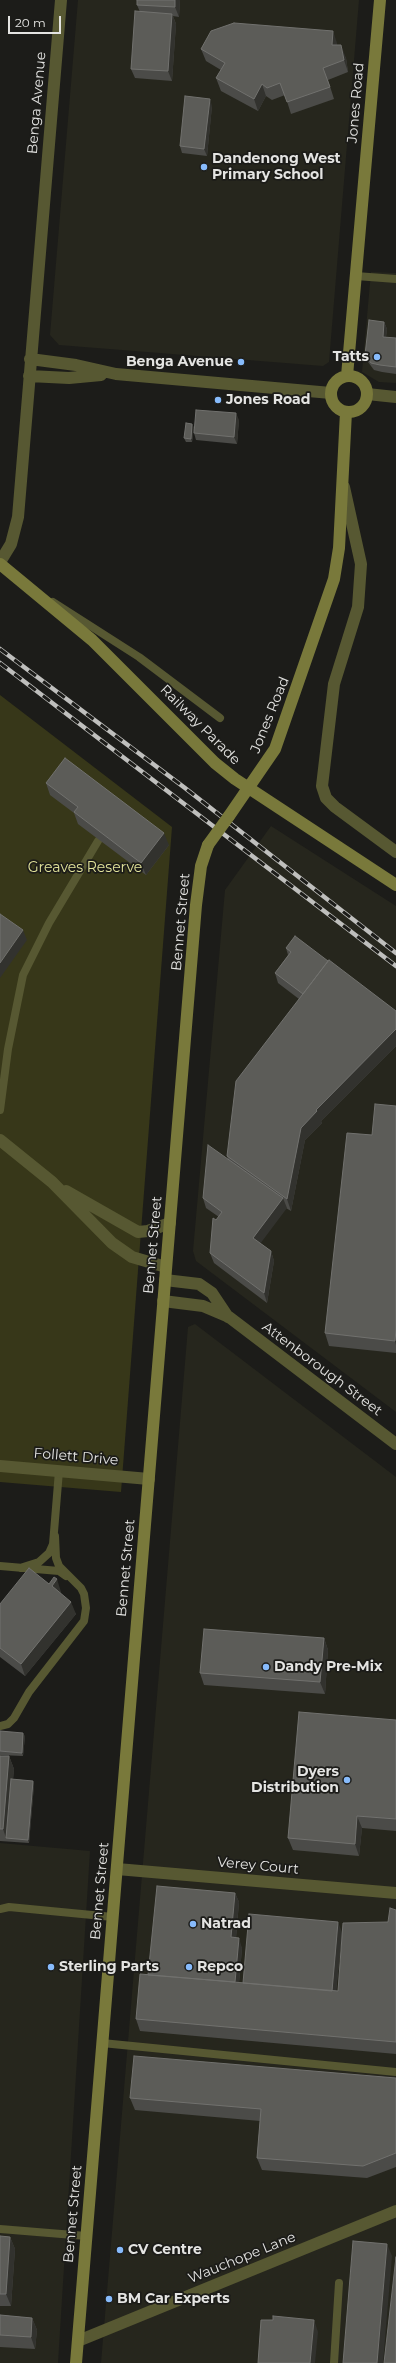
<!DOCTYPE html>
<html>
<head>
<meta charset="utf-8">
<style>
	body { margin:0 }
	#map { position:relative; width:396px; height:2363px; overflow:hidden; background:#1c1c19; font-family:Montserrat,sans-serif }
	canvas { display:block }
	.scale { position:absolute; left:8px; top:16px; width:53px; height:18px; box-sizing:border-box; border:2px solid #e4e4e2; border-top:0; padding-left:5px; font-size:12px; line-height:14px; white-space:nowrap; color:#e4e4e2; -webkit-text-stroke:3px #1c1c19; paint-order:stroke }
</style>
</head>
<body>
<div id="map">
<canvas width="396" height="2363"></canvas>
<div class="scale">20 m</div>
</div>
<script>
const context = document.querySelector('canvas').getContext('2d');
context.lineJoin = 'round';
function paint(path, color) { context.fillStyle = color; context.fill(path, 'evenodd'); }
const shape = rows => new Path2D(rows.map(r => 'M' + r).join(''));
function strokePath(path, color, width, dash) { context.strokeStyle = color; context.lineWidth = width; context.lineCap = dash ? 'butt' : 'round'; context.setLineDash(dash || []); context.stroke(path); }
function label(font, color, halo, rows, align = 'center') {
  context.font = font + ' Montserrat,sans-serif'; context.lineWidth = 3.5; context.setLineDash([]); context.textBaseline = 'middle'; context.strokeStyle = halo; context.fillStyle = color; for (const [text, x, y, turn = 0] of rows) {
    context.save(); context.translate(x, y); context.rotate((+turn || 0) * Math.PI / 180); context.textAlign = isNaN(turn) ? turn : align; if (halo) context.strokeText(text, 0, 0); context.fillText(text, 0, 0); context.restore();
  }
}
const built = shape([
	[78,0,359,0,329,362,323,366,59,345,50,335],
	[371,272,396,273,396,383,379,382,362,372],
	[271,826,396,906,396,1412,196,1261,193,1251,225,890],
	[195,1324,396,1477,396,2363,101,2363,188,1327],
	[0,1843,90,1851,58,2363,0,2363]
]);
const green = shape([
	[0,695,172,827,121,1492,0,1482]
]);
const lane = shape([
	[356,276,396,279],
	[53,602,139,657,220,718],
	[0,1110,8,1049,23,975,49,923,98,841],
	[0,1566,59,1571,66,1576],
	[20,1568,39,1562,49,1553,53,1544,59,1471],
	[0,1726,8,1724,14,1718,29,1692,84,1621,86,1608,84,1594,81,1588,59,1566,56,1558,55,1536],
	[0,1909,9,1907,113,1917],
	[102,2043,396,2072],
	[0,2229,86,2236],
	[334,2363,339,2283]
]);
const street = shape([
	[30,359,76,365,116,374,331,393],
	[29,376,69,378,101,375],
	[367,394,396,397],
	[344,487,361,564,358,607,334,684,322,786,326,798,335,807,396,852],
	[0,562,11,544,18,517,61,0],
	[0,1140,52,1182,112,1243,132,1257,166,1267],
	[66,1191,138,1232,148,1231,170,1223],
	[165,1280,199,1284,212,1293,228,1317],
	[163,1301,203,1306,229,1317,396,1444],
	[0,1466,149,1479],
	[117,1869,396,1893],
	[78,2341,396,2211]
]);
const secondary = shape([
	[347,376,380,0],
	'331 394a18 18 0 1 1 36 0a18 18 0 1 1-36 0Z',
	[0,564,92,640,215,763,235,779,396,885],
	[229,816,275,749,334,579,339,548,346,412],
	[76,2363,196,905,201,866,208,845]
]);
const rail = shape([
	[0,649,185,788,396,953],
	[0,663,396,966]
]);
const secondaryBridge = shape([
	[208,845,229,816]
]);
const wall = shape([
	[137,0,180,0,179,17,173,16,176,24,172,81,135,78,131,69,140,12,137,5],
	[337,43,337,45,346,58,348,72,328,80,334,99,291,114,285,95,272,100,266,96,258,111,221,91,216,78,221,70,206,61,201,49],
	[212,106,207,156,182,153,180,146],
	[384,322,387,329,386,337,396,338,396,374,382,372,374,370,368,362,365,355],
	[239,420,237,444,196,440,194,433],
	[192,424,194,428,192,442,186,442,184,438],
	[46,783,169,845,146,875,78,824,74,813,50,795],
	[286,948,328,961,396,1011,396,1046,321,1121,322,1123,305,1140,291,1211,286,1208,260,1243,271,1251,274,1261,267,1303,214,1263,210,1253,216,1220,219,1217,206,1208,203,1198,228,1159,227,1156,299,999,278,983,275,973,288,955],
	[396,1106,396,1353,329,1346,325,1333,372,1135],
	[49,1584,61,1592,60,1593,76,1614,25,1676,0,1657,0,1604],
	[324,1638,328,1650,325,1694,204,1685,200,1673],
	[396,1720,396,1831,362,1828,359,1856,293,1850,288,1838],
	[0,1731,25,1736,23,1756,0,1755],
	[0,1756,9,1756,14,1769,13,1779,33,1781,34,1785,29,1843,0,1841],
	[235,1893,239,1902,236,1938,242,1948,239,1983,243,1983,342,1932,336,1991,338,1991,388,1922,396,1910,396,2054,140,2031,136,2019,149,1975],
	[396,2078,396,2167,367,2178,262,2170,257,2158,260,2121,135,2110,130,2098],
	[0,2236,10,2237,15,2249,11,2306,0,2306],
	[0,2315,32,2318,37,2330,35,2349,0,2347]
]);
const shadedWall = shape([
	[175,0,180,0,179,17,175,7],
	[172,14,176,24,172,81,168,71],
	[333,31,337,43,337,57,332,45],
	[341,45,346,58,348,72,344,60],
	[262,84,266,96,258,111,254,99],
	[210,99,212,106,207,156,204,149],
	[384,322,387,329,385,344,383,337],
	[236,413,239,420,237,444,234,437],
	[192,424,194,428,192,442,191,439],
	[164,833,169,845,146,875,141,863],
	[23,930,27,940,0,978,0,963],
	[396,1029,396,1046,321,1121,322,1123,305,1140,291,1211,287,1199,301,1128,316,1110],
	[283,1198,287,1208,257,1248,253,1238],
	[271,1251,274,1261,267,1303,264,1293],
	[396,1329,396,1345,395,1341],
	[57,1579,61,1592,56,1598,52,1586],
	[71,1602,76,1614,25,1676,21,1664],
	[324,1638,328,1650,325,1694,320,1682],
	[23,1733,25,1736,23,1756,22,1753],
	[9,1756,14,1769,8,1838,6,1838,3,1829],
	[33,1781,34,1785,29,1843,28,1840],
	[357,1816,362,1828,359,1856,355,1844],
	[235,1893,239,1902,235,1947,231,1937],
	[338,1922,342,1932,335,2003,332,1993],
	[239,1938,242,1948,238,1994,234,1984],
	[10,2237,15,2249,11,2306,6,2294],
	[387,2244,392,2256,383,2363,377,2363],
	[32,2318,37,2330,35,2349,31,2337],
	[314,2320,318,2332,315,2363,310,2363]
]);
const building = shape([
	[137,0,175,0,175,7,137,5,137,0],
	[135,11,172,14,168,71,131,69,135,11],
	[234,23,333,31,332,45,341,45,344,60,323,68,330,87,287,102,280,83,267,88,262,84,254,99,216,78,225,63,201,49,211,31,234,23],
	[185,96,210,99,204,149,180,146,185,96],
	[369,320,384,322,383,337,396,338,396,367,380,365,371,363,365,355,369,320],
	[196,410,236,413,234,437,194,433,196,410],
	[186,423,192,424,191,439,184,438,186,423],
	[65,758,164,833,141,863,74,812,78,807,46,783,65,758],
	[0,914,23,930,0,963,0,914],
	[295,936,328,961,303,994,275,973,291,952,286,948,295,936],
	[329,960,396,1011,396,1029,316,1110,317,1111,301,1128,287,1199,227,1156,236,1081,329,960],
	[375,1104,396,1106,396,1329,395,1341,325,1333,347,1133,372,1135,375,1104],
	[208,1145,283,1198,253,1238,271,1251,264,1293,210,1253,213,1218,216,1220,222,1212,203,1198,208,1145],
	[29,1568,49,1584,54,1577,57,1579,52,1586,71,1602,21,1664,0,1648,0,1604,29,1568],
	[204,1629,324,1638,320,1682,200,1673,204,1629],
	[299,1712,396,1720,396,1819,357,1816,355,1844,288,1838,299,1712],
	[0,1731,23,1733,22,1753,0,1751,0,1731],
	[0,1756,9,1756,3,1829,0,1829,0,1756],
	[11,1779,33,1781,28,1840,6,1838,11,1779],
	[157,1886,235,1893,231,1937,239,1938,235,1982,148,1975,157,1886],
	[390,1908,396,1910,396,2042,136,2019,140,1974,338,1991,343,1923,388,1922,390,1908],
	[249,1914,338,1922,332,1991,243,1983,249,1914],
	[134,2056,396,2078,396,2153,363,2166,257,2158,261,2109,130,2098,134,2056],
	[0,2236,10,2237,6,2294,0,2294,0,2236],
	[353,2241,387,2244,377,2363,343,2363,353,2241],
	[396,2257,396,2363,384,2363,396,2257],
	[0,2315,32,2318,31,2337,0,2335,0,2315],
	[273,2316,314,2320,310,2363,258,2363,261,2320,273,2320,273,2316]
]);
const markers = [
	[204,167,4,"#87bbfc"],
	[377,357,4,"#87bbfc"],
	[241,362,4,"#87bbfc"],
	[218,400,4,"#87bbfc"],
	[266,1667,4,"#87bbfc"],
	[347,1780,4,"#87bbfc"],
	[193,1924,4,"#87bbfc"],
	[51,1967,4,"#87bbfc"],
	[189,1967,4,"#87bbfc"],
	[120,2250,4,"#87bbfc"],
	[109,2299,4,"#87bbfc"]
];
const streetNames = [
	["Benga Avenue",37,103,-85],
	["Jones Road",356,103,-85],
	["Jones Road",270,715,-68],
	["Railway Parade",200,725,45],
	["Bennet Street",181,922,-85],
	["Bennet Street",153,1245,-85],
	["Attenborough Street",322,1369,37],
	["Follett Drive",76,1457,5],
	["Bennet Street",126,1568,-85],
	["Verey Court",258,1866,5],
	["Bennet Street",100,1891,-85],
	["Bennet Street",73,2214,-85],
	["Wauchope Lane",242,2258,-22]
];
const poiNames = [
	["Dandenong West",212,159],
	["Primary School",212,175],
	["Tatts",369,357,"right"],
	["Benga Avenue",233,362,"right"],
	["Jones Road",226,400],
	["Dandy Pre-Mix",274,1667],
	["Dyers",339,1772,"right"],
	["Distribution",339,1788,"right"],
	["Natrad",201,1924],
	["Sterling Parts",59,1967],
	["Repco",197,1967],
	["CV Centre",128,2250],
	["BM Car Experts",117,2299]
];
const parkNames = [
	["Greaves Reserve",85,868]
];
paint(built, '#26261d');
paint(green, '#373719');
strokePath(lane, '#575832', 8);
strokePath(street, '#575832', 12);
strokePath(secondary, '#79793b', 12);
strokePath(rail, '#bfbfbd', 4.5);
strokePath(rail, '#1c1c19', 3, [9]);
strokePath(secondaryBridge, '#79793b', 12);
paint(wall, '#4b4b48');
paint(shadedWall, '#32322e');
paint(building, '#5c5c58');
strokePath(building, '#71716e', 1);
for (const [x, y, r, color] of markers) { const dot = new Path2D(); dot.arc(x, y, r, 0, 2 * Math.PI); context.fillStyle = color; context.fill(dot); strokePath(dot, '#1c1c19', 1.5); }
label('14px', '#e4e4e2', '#1c1c19', streetNames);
label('bold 14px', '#e4e4e2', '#1c1c19', poiNames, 'left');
label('14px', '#e2e39a', '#1c1c19', parkNames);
</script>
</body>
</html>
